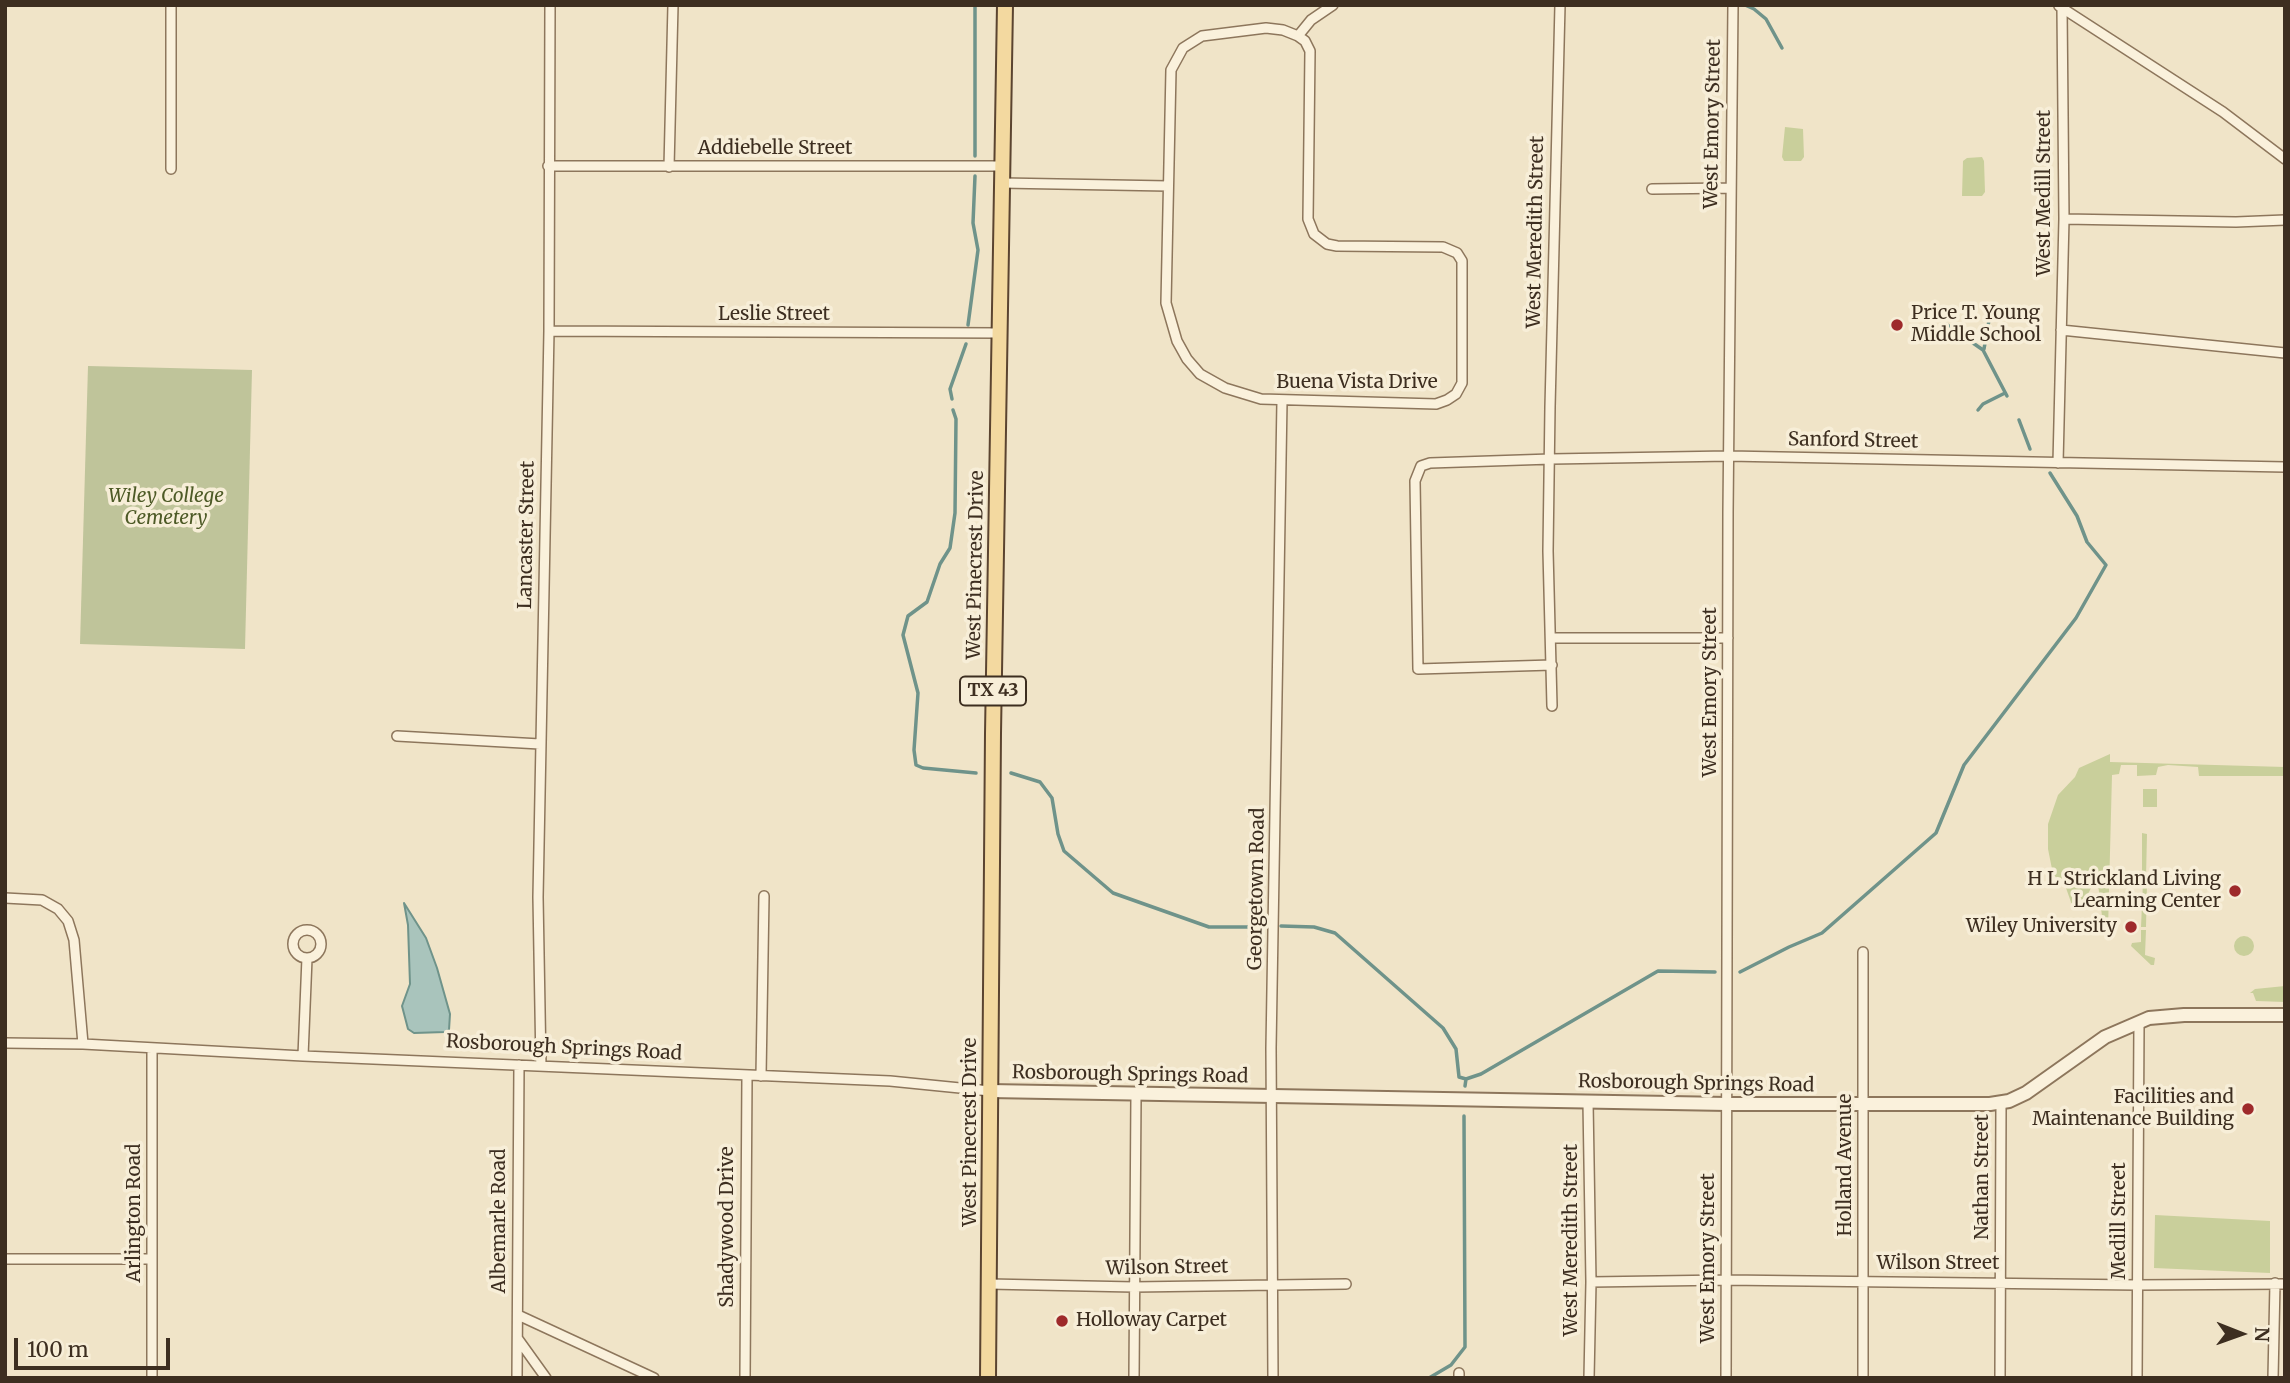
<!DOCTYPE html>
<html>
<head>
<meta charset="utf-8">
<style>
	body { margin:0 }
	#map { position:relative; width:2290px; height:1383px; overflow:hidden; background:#f0e4c8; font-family:Merriweather,serif }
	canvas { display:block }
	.frame { position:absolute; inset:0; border:7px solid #3d2e20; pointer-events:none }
	.north { position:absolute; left:2206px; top:1299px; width:70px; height:70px; -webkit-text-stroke:5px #f7eed8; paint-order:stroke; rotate:91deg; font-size:19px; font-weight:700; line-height:28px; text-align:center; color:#3d2e20 }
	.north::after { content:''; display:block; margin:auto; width:24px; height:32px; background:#3d2e20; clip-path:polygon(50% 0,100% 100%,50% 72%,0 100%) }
	.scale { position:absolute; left:14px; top:1338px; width:156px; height:32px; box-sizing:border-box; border:4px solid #3d2e20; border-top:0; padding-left:9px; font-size:21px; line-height:24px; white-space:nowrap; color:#3d2e20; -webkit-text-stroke:5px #f7eed8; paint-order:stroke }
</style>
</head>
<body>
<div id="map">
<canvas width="2290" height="1383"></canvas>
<div class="frame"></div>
<div class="north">N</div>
<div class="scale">100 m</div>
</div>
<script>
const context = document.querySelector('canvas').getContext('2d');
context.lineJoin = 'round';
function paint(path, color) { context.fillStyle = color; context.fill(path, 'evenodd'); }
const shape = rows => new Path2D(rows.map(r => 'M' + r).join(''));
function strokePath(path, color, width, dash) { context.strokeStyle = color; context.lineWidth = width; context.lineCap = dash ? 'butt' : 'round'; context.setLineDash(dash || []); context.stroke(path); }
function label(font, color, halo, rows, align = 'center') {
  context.font = font + ' Merriweather,serif'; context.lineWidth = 7; context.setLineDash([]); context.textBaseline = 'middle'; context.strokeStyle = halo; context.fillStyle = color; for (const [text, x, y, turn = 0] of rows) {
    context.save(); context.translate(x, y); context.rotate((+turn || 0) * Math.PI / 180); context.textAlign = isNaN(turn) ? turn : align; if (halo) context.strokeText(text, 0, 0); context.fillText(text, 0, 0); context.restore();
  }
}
const green = shape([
	[1785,127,1803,129,1804,157,1801,161,1784,161,1782,157],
	[1982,157,1984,161,1985,192,1982,196,1962,196,1963,161,1967,158],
	[2110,754,2110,762,2285,767,2285,776,2199,776,2198,767,2168,765,2158,767,2156,775,2137,776,2137,765,2121,765,2119,774,2112,775,2108,930,2102,916,2097,876,2082,906,2072,905,2066,888,2053,874,2048,849,2048,824,2058,795,2075,777,2079,768],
	[2143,789,2157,789,2157,807,2143,807],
	[2142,833,2147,834,2146,878,2142,877],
	[2143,881,2147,882,2146,927,2141,927],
	[2141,930,2146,930,2145,955,2155,958,2154,965,2151,965,2131,946,2132,943,2141,942],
	'2234 946a10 10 0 1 1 20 0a10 10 0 1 1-20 0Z',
	[2285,986,2285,1002,2256,1001,2253,993,2250,993,2255,989],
	[2155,1215,2270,1221,2270,1273,2154,1268]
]);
const cemetery = shape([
	[88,366,252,370,245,649,80,644]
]);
const water = shape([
	[404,903,426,938,437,968,450,1014,449,1030,445,1032,414,1033,408,1029,402,1006,410,984,408,925,404,903]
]);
const stream = shape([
	[975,5,975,156],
	[1745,5,1754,9,1766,19,1782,48],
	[1940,320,1983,350,2007,396],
	[968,325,978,250,973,223,975,176],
	[1984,349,1989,320],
	[952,399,950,389,966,344],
	[953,410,956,419,955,513,950,548,940,564,927,602,908,616,903,635,918,693,914,750,916,765,923,768,976,773],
	[1978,410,1983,404,2005,393],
	[2019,420,2030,449],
	[1011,773,1040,782,1052,798,1058,834,1064,851,1113,893,1209,927,1267,927],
	[1281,926,1314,927,1335,933,1443,1028,1456,1049,1459,1077,1466,1079],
	[1740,972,1789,947,1822,933,1936,833,1964,765,2076,618,2106,565,2087,542,2077,516,2050,473],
	[1465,1086,1466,1079,1481,1074,1658,971,1715,972],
	[1429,1378,1451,1365,1465,1347,1464,1116]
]);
const minor = shape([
	[2059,6,2223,112,2285,159],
	[1266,28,1283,30,1298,36,1305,41,1310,51,1308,219,1314,234,1327,244,1337,246,1443,247,1457,253,1462,261,1462,383,1456,394,1447,400,1436,404,1261,399,1225,388,1200,374,1187,359,1177,341,1166,303,1171,70,1183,48,1202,36,1266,28],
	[1298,36,1311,20,1333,5],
	[548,166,1002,166],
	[669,167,673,5],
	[171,169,171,5],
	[1002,183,1168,186],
	[1652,189,1730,188],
	[2064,219,2236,222,2285,220],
	[2061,330,2285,353],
	[549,331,998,333],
	[2058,463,2064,219,2062,8],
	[1551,638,1728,638],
	[1552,665,1418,669,1415,481,1421,466,1430,463,1551,459,1729,456,2285,467],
	[1552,706,1548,551,1550,407,1560,5],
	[397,736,540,744],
	[5,898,42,900,58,909,68,921,74,940,83,1044],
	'293 944a14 14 0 1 1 28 0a14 14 0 1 1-28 0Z',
	[5,1043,83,1044,303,1056,890,1081,990,1091],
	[303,1056,307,958],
	[541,1066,538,897,549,331,550,5],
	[761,1076,764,896],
	[1588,1102,1591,1282,1589,1378],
	[5,1259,152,1259],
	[1591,1282,1726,1280,2137,1285,2285,1284],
	[989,1284,1134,1287,1346,1284],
	[518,1315,654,1378],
	[518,1339,546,1378],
	[152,1378,152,1049],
	[517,1378,519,1065],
	[745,1378,747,1076],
	[1134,1378,1136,1095],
	[1273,1378,1271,1048,1282,401],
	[1459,1378,1459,1373],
	[1726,1378,1728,513,1733,5],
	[1863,1378,1863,952],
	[2000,1378,2001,1103],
	[2137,1378,2139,1022],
	[2273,1378,2275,1283]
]);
const tertiary = shape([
	[990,1091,1727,1104,1990,1104,2009,1101,2026,1093,2105,1037,2149,1018,2184,1015,2285,1015]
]);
const primary = shape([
	[988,1378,993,733,1005,5]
]);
const markers = [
	[1897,325,7,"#9e2a2b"],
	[2235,891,7,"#9e2a2b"],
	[2131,927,7,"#9e2a2b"],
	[2248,1109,7,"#9e2a2b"],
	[1062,1321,7,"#9e2a2b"]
];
const shields = [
	[993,691,66]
];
const shieldNames = [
	["TX 43",993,691]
];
const streetNames = [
	["West Emory Street",1713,124,-89],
	["Addiebelle Street",775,149],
	["West Medill Street",2045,193,-90],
	["West Meredith Street",1536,232,-89],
	["Leslie Street",774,315],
	["Buena Vista Drive",1357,383],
	["Sanford Street",1853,441,1],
	["Lancaster Street",527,535,-89],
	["West Pinecrest Drive",976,565,-89],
	["West Emory Street",1711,692,-90],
	["Georgetown Road",1257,889,-89],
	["Rosborough Springs Road",564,1048,3],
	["Rosborough Springs Road",1130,1075,1],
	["Rosborough Springs Road",1696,1084,1],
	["West Pinecrest Drive",971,1132,-90],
	["Holland Avenue",1846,1165,-90],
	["Nathan Street",1983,1177,-90],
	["Arlington Road",135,1213,-90],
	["Albemarle Road",500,1221,-90],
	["Medill Street",2120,1221,-90],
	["Shadywood Drive",728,1227,-90],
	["West Meredith Street",1572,1240,-90],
	["West Emory Street",1709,1258,-90],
	["Wilson Street",1938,1264],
	["Wilson Street",1167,1268,-1]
];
const poiNames = [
	["Price T. Young",1911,314,"left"],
	["Middle School",1911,336,"left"],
	["H L Strickland Living",2221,880],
	["Learning Center",2221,902],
	["Wiley University",2117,927],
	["Facilities and",2234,1098],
	["Maintenance Building",2234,1120],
	["Holloway Carpet",1076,1321,"left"]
];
const parkNames = [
	["Wiley College",166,497],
	["Cemetery",166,519]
];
paint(green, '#c9cf9b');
paint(cemetery, '#bfc49a');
paint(water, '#a9c4bc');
strokePath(water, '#6f938a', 2);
strokePath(stream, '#6f938a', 3.5);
strokePath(minor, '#8d765c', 12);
strokePath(tertiary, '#8d765c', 16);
strokePath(primary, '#5b4430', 18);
strokePath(minor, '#faf1dc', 9);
strokePath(tertiary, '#faf1dc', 12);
strokePath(primary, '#f3d9a0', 14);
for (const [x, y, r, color] of markers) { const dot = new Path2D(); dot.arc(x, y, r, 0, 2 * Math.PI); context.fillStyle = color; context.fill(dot); strokePath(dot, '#f7eed8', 2.5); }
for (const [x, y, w] of shields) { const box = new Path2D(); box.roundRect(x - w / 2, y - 14.5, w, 29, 5); context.fillStyle = '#f7eed8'; context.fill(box); strokePath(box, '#3d2e20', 2); }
label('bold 18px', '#3d2e20', null, shieldNames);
label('19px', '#3d2e20', '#f7eed8', streetNames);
label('19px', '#3d2e20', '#f7eed8', poiNames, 'right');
label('italic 19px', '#4d5a26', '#f7eed8', parkNames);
</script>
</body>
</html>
